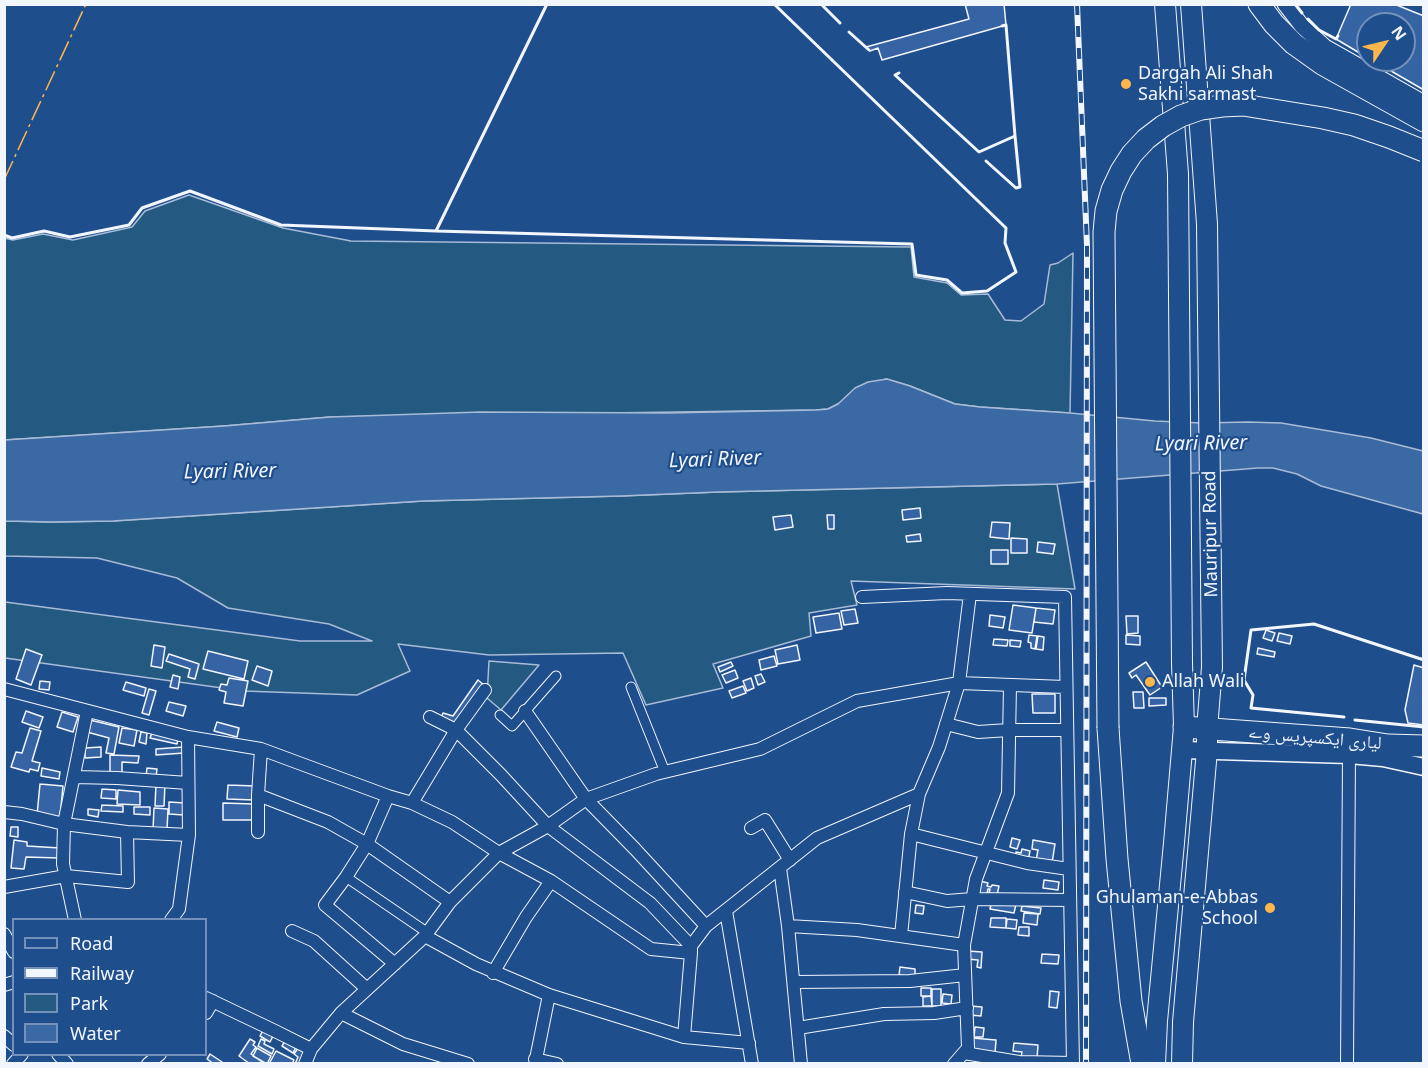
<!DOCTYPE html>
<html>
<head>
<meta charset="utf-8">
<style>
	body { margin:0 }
	#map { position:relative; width:1428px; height:1068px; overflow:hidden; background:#1f4e8c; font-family:"Noto Sans",sans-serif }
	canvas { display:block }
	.frame { position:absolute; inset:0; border:6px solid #f2f6ff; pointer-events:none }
	.legend { position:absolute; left:12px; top:918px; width:195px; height:138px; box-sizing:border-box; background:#1f4e8c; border:2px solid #7391ba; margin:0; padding:8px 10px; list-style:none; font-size:18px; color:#f2f6ff }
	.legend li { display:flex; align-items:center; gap:12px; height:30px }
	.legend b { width:30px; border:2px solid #7391ba }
	.north { position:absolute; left:1356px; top:12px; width:60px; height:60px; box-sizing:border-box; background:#1f4e8c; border:2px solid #7391ba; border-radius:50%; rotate:55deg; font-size:16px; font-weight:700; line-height:24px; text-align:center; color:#f2f6ff }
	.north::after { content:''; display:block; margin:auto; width:21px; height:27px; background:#ffb74d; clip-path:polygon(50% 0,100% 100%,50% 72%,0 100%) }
</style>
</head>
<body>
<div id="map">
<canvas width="1428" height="1068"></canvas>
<div class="frame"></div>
<ul class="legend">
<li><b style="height:8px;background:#1f4e8c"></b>Road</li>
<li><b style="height:8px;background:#f2f6ff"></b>Railway</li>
<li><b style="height:16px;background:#245a82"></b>Park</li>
<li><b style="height:16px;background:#3b69a3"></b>Water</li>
</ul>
<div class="north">N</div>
</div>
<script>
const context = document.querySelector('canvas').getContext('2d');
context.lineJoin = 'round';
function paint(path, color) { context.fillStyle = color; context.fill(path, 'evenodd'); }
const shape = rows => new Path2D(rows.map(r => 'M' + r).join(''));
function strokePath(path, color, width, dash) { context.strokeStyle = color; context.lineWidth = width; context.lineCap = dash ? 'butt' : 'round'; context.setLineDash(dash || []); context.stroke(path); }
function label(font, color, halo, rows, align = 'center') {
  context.font = font + ' "Noto Sans","Noto Naskh Arabic",sans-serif'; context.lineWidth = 4.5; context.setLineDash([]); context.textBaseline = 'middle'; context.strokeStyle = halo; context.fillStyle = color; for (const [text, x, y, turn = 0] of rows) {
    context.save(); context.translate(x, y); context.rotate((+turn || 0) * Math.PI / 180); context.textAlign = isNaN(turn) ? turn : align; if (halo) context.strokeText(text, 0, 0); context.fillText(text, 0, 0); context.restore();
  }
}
const green = shape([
	[189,195,283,228,351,241,911,247,914,277,947,283,961,295,988,294,1005,320,1021,321,1044,304,1050,265,1058,263,1073,253,1070,413,980,407,955,404,910,386,886,379,828,409,816,410,330,417,224,426,5,440,4,238,13,240,43,234,73,240,132,227,145,211,189,195],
	[1057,484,1075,589,851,581,857,605,809,613,811,636,713,664,723,688,646,705,623,653,489,655,398,644,410,671,357,695,244,691,5,658,5,602,300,641,372,641,329,624,228,608,177,578,97,558,5,556,5,521,52,522,113,521,423,501,621,496,718,492,1057,484],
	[489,661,539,665,501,710,487,698,489,661]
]);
const water = shape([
	[887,379,910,386,955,404,980,407,1070,413,1155,421,1202,423,1248,422,1281,423,1371,438,1423,451,1423,514,1321,486,1297,474,1273,468,1258,468,1057,484,718,492,621,496,423,501,113,521,52,522,5,521,4,440,224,426,330,417,480,412,667,413,816,410,828,409,838,404,855,388,868,382,887,379]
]);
const building = shape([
	[965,4,1004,4,1006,25,882,60,878,48,870,51,866,47,969,19,965,4],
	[1351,4,1394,4,1424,16,1424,90,1372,60,1404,60,1404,24,1368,24,1368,58,1336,39,1351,4],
	[920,508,921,518,903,520,902,510,920,508],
	[791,515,793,527,775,530,773,517,791,515],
	[827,515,834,515,834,529,828,529,827,515],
	[992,522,1010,523,1009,539,990,537,992,522],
	[920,534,921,541,907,542,906,536,920,534],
	[1011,538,1027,539,1027,553,1011,553,1011,538],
	[1038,542,1055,544,1053,554,1037,552,1038,542],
	[991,550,1008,550,1008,564,991,564,991,550],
	[1013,605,1036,608,1032,633,1009,630,1013,605],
	[1036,608,1055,610,1053,624,1034,622,1036,608],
	[855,609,858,623,844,625,841,611,855,609],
	[839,613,842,629,816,633,813,617,839,613],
	[990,615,1005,617,1003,628,989,626,990,615],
	[1126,616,1138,616,1138,633,1127,634,1126,616],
	[1266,630,1275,633,1272,641,1263,638,1266,630],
	[1279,633,1292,636,1290,644,1277,641,1279,633],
	[1029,635,1037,636,1035,649,1031,648,1031,643,1028,642,1029,635],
	[1126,635,1140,636,1140,645,1126,644,1126,635],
	[1038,636,1044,637,1043,650,1036,649,1038,636],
	[994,639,1008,640,1007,646,993,645,994,639],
	[1010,640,1021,641,1020,647,1010,646,1010,640],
	[154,645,165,647,162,668,151,666,154,645],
	[797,645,800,660,778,664,775,650,797,645],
	[1258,648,1275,652,1274,657,1257,654,1258,648],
	[26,649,42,655,31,685,16,679,26,649],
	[208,651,248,661,244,679,203,669,208,651],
	[169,654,199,664,195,679,188,677,190,669,166,661,169,654],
	[774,656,777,666,761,670,759,660,774,656],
	[731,662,733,666,720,672,718,667,731,662],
	[1146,662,1162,687,1150,695,1136,675,1132,678,1129,673,1146,662],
	[1414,665,1424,668,1424,725,1408,723,1405,710,1414,665],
	[257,666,272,671,268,686,252,680,257,666],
	[735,670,738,678,726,683,722,675,735,670],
	[761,674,765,682,758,685,755,676,761,674],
	[173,675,180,677,178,689,170,687,173,675],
	[229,678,248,681,243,706,224,703,226,692,219,690,221,684,227,685,229,678],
	[751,678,754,688,747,691,743,681,751,678],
	[478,680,485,686,456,727,441,718,443,713,453,716,478,680],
	[40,681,50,682,49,690,39,689,40,681],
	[126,682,146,688,144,696,123,690,126,682],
	[743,686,746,693,732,698,729,691,743,686],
	[149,689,156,691,149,715,142,713,149,689],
	[1133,692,1143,692,1144,708,1134,708,1133,692],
	[1032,694,1055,694,1055,713,1033,713,1032,694],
	[1149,698,1166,698,1166,705,1149,706,1149,698],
	[169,702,186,706,183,716,166,711,169,702],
	[26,711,43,717,39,728,22,722,26,711],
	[62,712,78,717,73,732,57,727,62,712],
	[90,720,119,727,114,754,106,753,109,738,87,732,90,720],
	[217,722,239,728,237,737,214,731,217,722],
	[30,728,41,731,32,761,40,763,38,771,30,769,29,772,11,767,16,752,22,753,30,728],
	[122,728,137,730,134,746,119,743,122,728],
	[141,732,147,733,146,744,139,742,141,732],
	[152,733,178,738,177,744,150,738,152,733],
	[101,747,101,757,85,758,85,748,101,747],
	[184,747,184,753,156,755,156,749,184,747],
	[110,755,139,756,138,763,122,762,122,776,110,776,110,755],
	[42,768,60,772,59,779,41,776,42,768],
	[147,768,157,769,156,777,146,776,147,768],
	[40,784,63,786,60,817,37,815,40,784],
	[156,784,165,784,164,806,155,806,156,784],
	[228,785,255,786,254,800,227,799,228,785],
	[102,789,116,790,116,799,101,798,102,789],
	[118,790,140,792,140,805,117,804,118,790],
	[169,802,185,803,184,815,169,814,169,802],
	[223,803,254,804,253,820,223,820,223,803],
	[102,805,123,806,123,812,101,811,102,805],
	[134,807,150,807,150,815,134,814,134,807],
	[154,808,168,809,167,830,153,830,154,808],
	[88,809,99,810,98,817,88,815,88,809],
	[11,827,18,827,18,837,10,836,11,827],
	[1012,838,1020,840,1017,849,1010,847,1012,838],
	[14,840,27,842,27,846,60,848,59,858,26,857,24,869,11,868,14,840],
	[1033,840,1055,844,1052,863,1036,861,1038,850,1032,849,1033,840],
	[1022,849,1030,851,1028,861,1016,855,1016,852,1021,853,1022,849],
	[1044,880,1059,882,1058,890,1043,888,1044,880],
	[980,881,988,883,987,886,991,887,992,885,999,886,997,895,989,893,990,889,988,889,986,898,976,896,980,881],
	[992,900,1016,904,1014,913,990,909,992,900],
	[916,905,924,906,923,914,915,913,916,905],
	[1022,906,1041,908,1040,914,1021,911,1022,906],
	[1024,913,1038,914,1037,925,1023,923,1024,913],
	[991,918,1006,918,1006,928,990,927,991,918],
	[1007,919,1017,920,1016,929,1006,928,1007,919],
	[1019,927,1029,927,1029,936,1018,935,1019,927],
	[968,951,982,952,981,968,977,967,978,960,967,959,968,951],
	[1042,954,1059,955,1058,964,1041,963,1042,954],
	[900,967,915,969,915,977,899,975,900,967],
	[921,988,931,988,931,996,921,996,921,988],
	[932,989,941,989,941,1006,932,1006,932,989],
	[1050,991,1059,992,1057,1008,1049,1007,1050,991],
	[943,994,952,995,951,1004,942,1003,943,994],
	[931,996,932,1006,923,1006,923,997,931,996],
	[971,1006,982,1007,981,1016,970,1015,971,1006],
	[975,1027,984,1028,983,1037,974,1037,975,1027],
	[264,1028,274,1034,270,1042,260,1036,264,1028],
	[972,1038,996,1040,995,1053,972,1052,972,1038],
	[250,1039,255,1042,253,1045,256,1047,251,1054,262,1062,261,1064,250,1064,239,1056,250,1039],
	[261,1039,265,1041,264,1044,274,1049,272,1054,258,1046,261,1039],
	[285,1041,296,1047,293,1053,282,1046,285,1041],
	[1014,1043,1038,1045,1037,1059,1021,1058,1022,1052,1013,1051,1014,1043],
	[257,1048,271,1056,267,1064,253,1056,257,1048],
	[298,1048,308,1053,302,1064,295,1064,298,1057,294,1054,298,1048],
	[276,1051,294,1060,292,1064,269,1064,276,1051],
	[210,1054,225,1064,214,1064,207,1059,210,1054]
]);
const pedestrian = shape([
	[631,687,665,772],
	[500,715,512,726,556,676],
	[346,877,428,933]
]);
const minor = shape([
	[862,597,947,593,1065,597,1073,1064],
	[4,689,188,737,261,749,388,796,412,803,452,822,499,853,551,881,651,949,691,953,691,946,706,926,817,838,919,794,939,747,959,683,970,594],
	[525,711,586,799,635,849,706,926],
	[430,717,456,730,501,775,548,826,650,903,691,946],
	[946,724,978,732,1009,730,1066,730],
	[74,777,117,778,188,783],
	[258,795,328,822,367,844,450,902],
	[388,796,367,844,346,877,325,905,395,964],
	[412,803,456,730,485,690],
	[4,812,22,814,64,824,127,832,189,835],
	[751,828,765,820,790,860],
	[258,832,258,795,261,749],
	[911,834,1027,863,1069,869],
	[780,868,788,926,801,1064],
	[4,887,66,876,128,882,127,832],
	[905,892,947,901,972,899,1070,900],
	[726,911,752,1064],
	[75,920,63,864,64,824,87,711],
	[171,920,179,909,189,835,188,737],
	[788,926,857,930,964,945],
	[292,931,314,941,367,989],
	[4,934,14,952],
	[425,936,476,964,549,995,684,1037,749,1043],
	[901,936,911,834,919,794],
	[493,973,526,917,551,881],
	[794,982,910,981,965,975],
	[4,985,14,982],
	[206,998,275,1031,311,1049],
	[206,1013,213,1001],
	[341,1013,403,1044,468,1064],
	[798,1028,884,1014,934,1013,967,1008],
	[4,1036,14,1045],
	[684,1037,691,953],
	[964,1053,1019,1062,1073,1063],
	[58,1054,67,1064],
	[535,1059,557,1064],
	[13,1064,22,1054],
	[148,1064,160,1054],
	[305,1064,311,1049,341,1013,425,936,450,902,499,853,548,826,586,799,656,774,760,749,857,701,959,683,1065,687],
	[535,1064,549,995],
	[954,1064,968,1048,964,945,976,879,1008,793,1010,686],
	[1347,1064,1349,755]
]);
const tertiary = shape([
	[1285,4,1302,26,1325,47,1424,103]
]);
const secondary = shape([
	[1183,750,1349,755,1383,758,1424,767]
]);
const trunk = shape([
	[1155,1064,1157,1021,1174,843,1184,727,1182,663,1178,174,1165,4],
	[1182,1064,1183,1022,1207,750,1207,729,1212,667,1207,224,1191,4]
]);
const motorway = shape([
	[1259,4,1274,24,1294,44,1322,64,1424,121],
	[1184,727,1350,739,1388,745,1424,746],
	[1108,728,1117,859,1131,1001,1142,1064]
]);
const rail = shape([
	[1077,4,1087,246,1086,1064]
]);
const motorwayBridge = shape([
	[1108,728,1104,232,1106,211,1112,190,1121,171,1132,154,1146,139,1163,126,1181,116,1201,109,1222,106,1243,105,1323,118,1354,125,1389,137,1424,151]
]);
const wall = shape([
	[547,4,436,231,912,244,916,275,947,280,962,293,987,291,1016,272,1005,243,1006,228,774,4],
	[821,4,840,23],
	[1295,4,1302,13],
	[1308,19,1319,30,1336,39,1338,36],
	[849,32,869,50],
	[899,73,895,75,979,152,1015,136,1006,25,1002,26],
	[986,161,1016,188,1020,187,1015,136],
	[4,235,12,238,44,231,70,237,129,225,142,208,190,191,281,225,436,231],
	[1344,717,1251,708,1253,695,1244,680,1251,630,1314,624,1424,660],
	[1355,720,1424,727]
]);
const power = shape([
	[4,180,86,4]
]);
const markers = [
	[1126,84,6,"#ffb74d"],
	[1150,682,6,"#ffb74d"],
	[1270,908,6,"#ffb74d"]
];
const poiNames = [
	["Dargah Ali Shah",1138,74],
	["Sakhi sarmast",1138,95],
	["Allah Wali",1162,682],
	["Ghulaman-e-Abbas",1258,898,"right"],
	["School",1258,919,"right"]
];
const streetNames = [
	["Mauripur Road",1211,534,-91],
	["لیاری ایکسپریس وے",1315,738,5]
];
const waterNames = [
	["Lyari River",1201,444,-1],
	["Lyari River",715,460,-2],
	["Lyari River",230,472,-1]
];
paint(green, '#245a82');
strokePath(green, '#a8bbd7', 1.5);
paint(water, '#3b69a3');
strokePath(water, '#a8bbd7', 1.5);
paint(building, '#3563a3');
strokePath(building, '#f2f6ff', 1.5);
strokePath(pedestrian, '#f2f6ff', 11);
strokePath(minor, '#f2f6ff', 14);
strokePath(tertiary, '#f2f6ff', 17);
strokePath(secondary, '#f2f6ff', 19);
strokePath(trunk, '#f2f6ff', 22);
strokePath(motorway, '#f2f6ff', 23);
strokePath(pedestrian, '#1f4e8c', 9);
strokePath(minor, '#1f4e8c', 12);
strokePath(tertiary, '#1f4e8c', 15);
strokePath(secondary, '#1f4e8c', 16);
strokePath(trunk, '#1f4e8c', 20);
strokePath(motorway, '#1f4e8c', 21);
strokePath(rail, '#f2f6ff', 6);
strokePath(rail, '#1f4e8c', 4, [11]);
strokePath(motorwayBridge, '#f2f6ff', 23, []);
strokePath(motorwayBridge, '#1f4e8c', 21);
strokePath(wall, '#f2f6ff', 3);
strokePath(power, '#ffb74d', 1.5, [21, 4.5, 3, 4.5]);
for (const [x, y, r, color] of markers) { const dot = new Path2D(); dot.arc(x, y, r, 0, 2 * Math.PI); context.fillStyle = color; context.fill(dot); strokePath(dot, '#1f4e8c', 2); }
label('18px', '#f2f6ff', '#1f4e8c', poiNames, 'left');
label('18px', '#f2f6ff', '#1f4e8c', streetNames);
label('italic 20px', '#f2f6ff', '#1f4e8c', waterNames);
</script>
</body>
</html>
